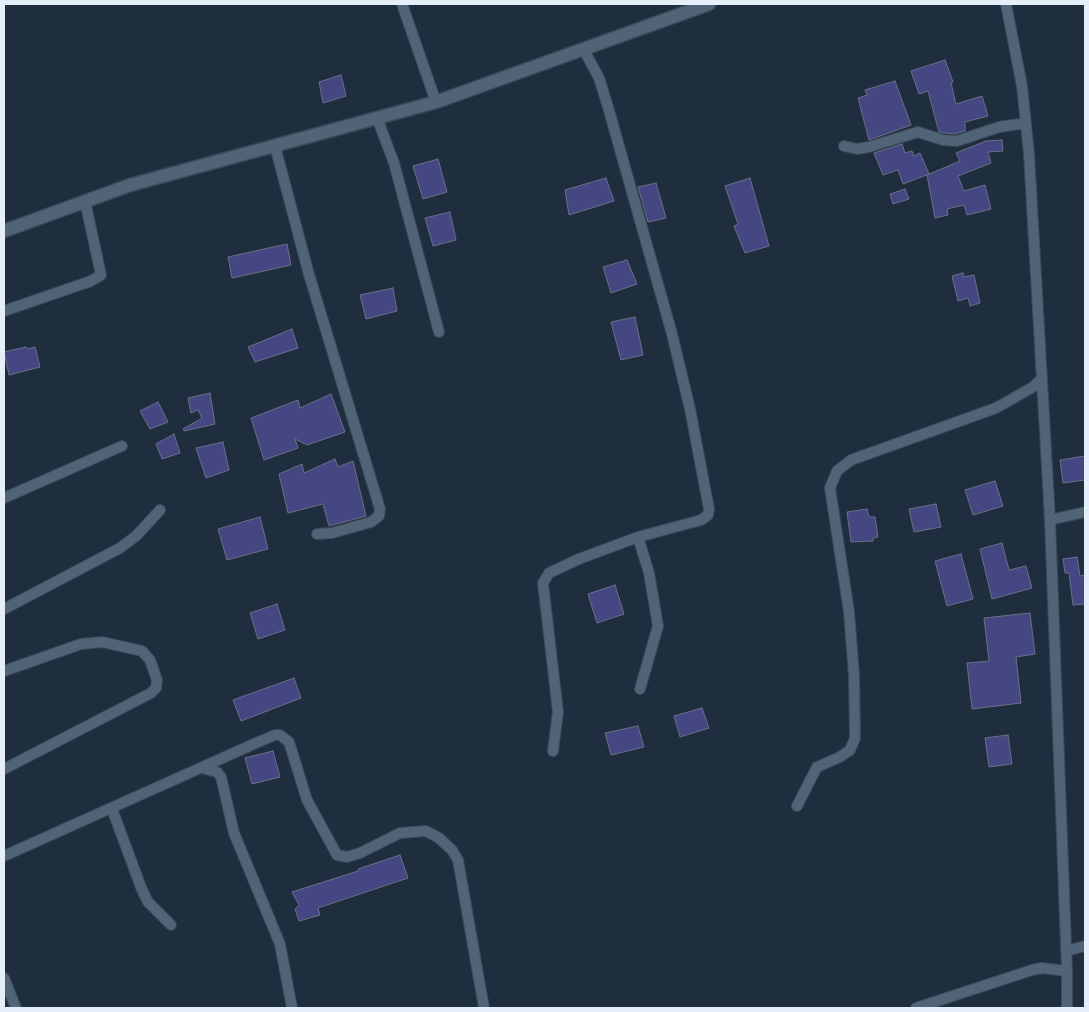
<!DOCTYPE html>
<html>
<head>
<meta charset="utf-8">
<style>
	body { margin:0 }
	#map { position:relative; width:1089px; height:1012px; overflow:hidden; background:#1e2e3f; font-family:"Asap Condensed",sans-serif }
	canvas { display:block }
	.frame { position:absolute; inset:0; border:5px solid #e5effa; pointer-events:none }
</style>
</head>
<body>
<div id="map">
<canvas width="1089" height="1012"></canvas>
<div class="frame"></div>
</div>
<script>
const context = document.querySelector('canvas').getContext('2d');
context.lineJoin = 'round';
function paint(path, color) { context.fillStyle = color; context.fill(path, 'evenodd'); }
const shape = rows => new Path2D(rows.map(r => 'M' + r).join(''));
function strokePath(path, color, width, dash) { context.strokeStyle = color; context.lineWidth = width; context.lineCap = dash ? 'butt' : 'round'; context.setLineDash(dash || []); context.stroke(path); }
const building = shape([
	[945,60,953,82,951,83,956,104,982,96,988,116,965,122,965,131,954,134,939,132,928,91,919,94,911,71,945,60],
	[341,75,346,96,323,103,319,82,341,75],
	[895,81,911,125,869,140,858,98,867,95,865,90,895,81],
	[1002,140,1003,151,988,152,991,163,958,176,964,191,985,185,991,209,967,215,964,205,947,209,948,215,935,218,927,175,960,161,956,153,986,141,1002,140],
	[902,144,905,153,912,151,914,156,920,153,929,174,903,184,898,170,883,175,874,153,902,144],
	[438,159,447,192,423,199,413,166,438,159],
	[606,178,614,201,569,215,565,190,606,178],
	[750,178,769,246,745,253,734,226,738,224,725,186,750,178],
	[656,183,666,218,648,222,638,187,656,183],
	[905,189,909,199,893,204,890,194,905,189],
	[450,212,456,240,433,246,425,218,450,212],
	[287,244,291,265,232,278,228,257,287,244],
	[627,260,637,284,611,293,603,267,627,260],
	[963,273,964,277,974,275,980,303,970,306,968,298,958,301,952,276,963,273],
	[393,288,397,311,366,319,360,295,393,288],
	[635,317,643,355,621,360,611,322,635,317],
	[292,329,298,348,255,362,248,347,292,329],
	[26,347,28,349,35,347,40,367,9,375,4,352,26,347],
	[210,393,215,424,184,431,183,429,202,418,198,410,191,413,188,398,210,393],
	[331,394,345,432,307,445,295,439,298,448,264,460,251,418,298,400,300,408,331,394],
	[158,402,168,422,150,429,140,411,158,402],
	[174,434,180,453,162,459,156,444,174,434],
	[223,442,229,470,206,478,196,448,223,442],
	[1085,456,1085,480,1063,483,1060,460,1085,456],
	[335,459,338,467,353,461,366,516,329,526,323,504,288,513,279,474,302,464,304,473,335,459],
	[995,481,1003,506,973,515,965,490,995,481],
	[936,504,941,527,914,532,909,509,936,504],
	[867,509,869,517,875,517,878,537,873,538,873,541,851,542,847,512,867,509],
	[260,517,268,549,227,560,218,529,260,517],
	[1002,543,1009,570,1026,566,1032,588,992,599,980,549,1002,543],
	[961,554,973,599,947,606,935,561,961,554],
	[1077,557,1080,576,1085,575,1085,604,1073,605,1069,573,1065,573,1063,559,1077,557],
	[615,585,624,614,597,623,588,594,615,585],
	[277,604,285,630,258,639,250,613,277,604],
	[1030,613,1035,654,1016,657,1021,703,972,709,967,663,989,661,984,618,1030,613],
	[294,678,301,698,241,721,233,700,294,678],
	[702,708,709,728,680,737,674,716,702,708],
	[638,726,644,747,611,755,605,733,638,726],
	[1008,735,1012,764,989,767,985,738,1008,735],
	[273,751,280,777,252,784,245,758,273,751],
	[400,855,408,878,318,908,320,915,299,921,295,909,299,905,292,892,358,871,358,869,400,855]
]);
const minor = shape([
	[402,4,436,102],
	[1006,4,1022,86,1029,154,1050,520,1067,971,1067,1008],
	[377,118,394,163,439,332],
	[275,146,308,271,380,509,379,516,371,522,332,533,317,534],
	[844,146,857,149,869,147,918,132,943,140,957,141,999,127,1026,123],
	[4,311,91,281,101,275,85,201],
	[4,498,122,446],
	[1050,520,1085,512],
	[638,537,649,573,658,626,640,689],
	[4,609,120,548,136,536,160,510],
	[4,671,81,644,102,642,142,651,150,660,157,680,156,688,151,693,4,769],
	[553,751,558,712,543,583,549,573,579,559,638,537,701,520,708,515,709,509,690,409,672,334,608,107,599,78,584,50],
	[202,768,217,772,221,777,234,833,280,944,292,1008],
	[797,806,817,767,840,757,850,750,855,738,854,676,849,612,830,488,837,471,851,460,996,408,1033,387,1042,378],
	[112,809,142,890,148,902,171,925],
	[4,856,256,743,275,735,280,735,289,742,307,800,337,855,347,857,360,853,400,833,426,831,439,838,452,850,458,860,484,1008],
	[1066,951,1085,946],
	[4,978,16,1008],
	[916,1008,1032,970,1042,968,1067,971]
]);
const tertiary = shape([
	[4,231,130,185,436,102,709,4]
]);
paint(building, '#454782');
strokePath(building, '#6d6f88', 1);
strokePath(minor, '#3c4a58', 12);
strokePath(tertiary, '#3c4a58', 15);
strokePath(minor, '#516376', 10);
strokePath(tertiary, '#516376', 12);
</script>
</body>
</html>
